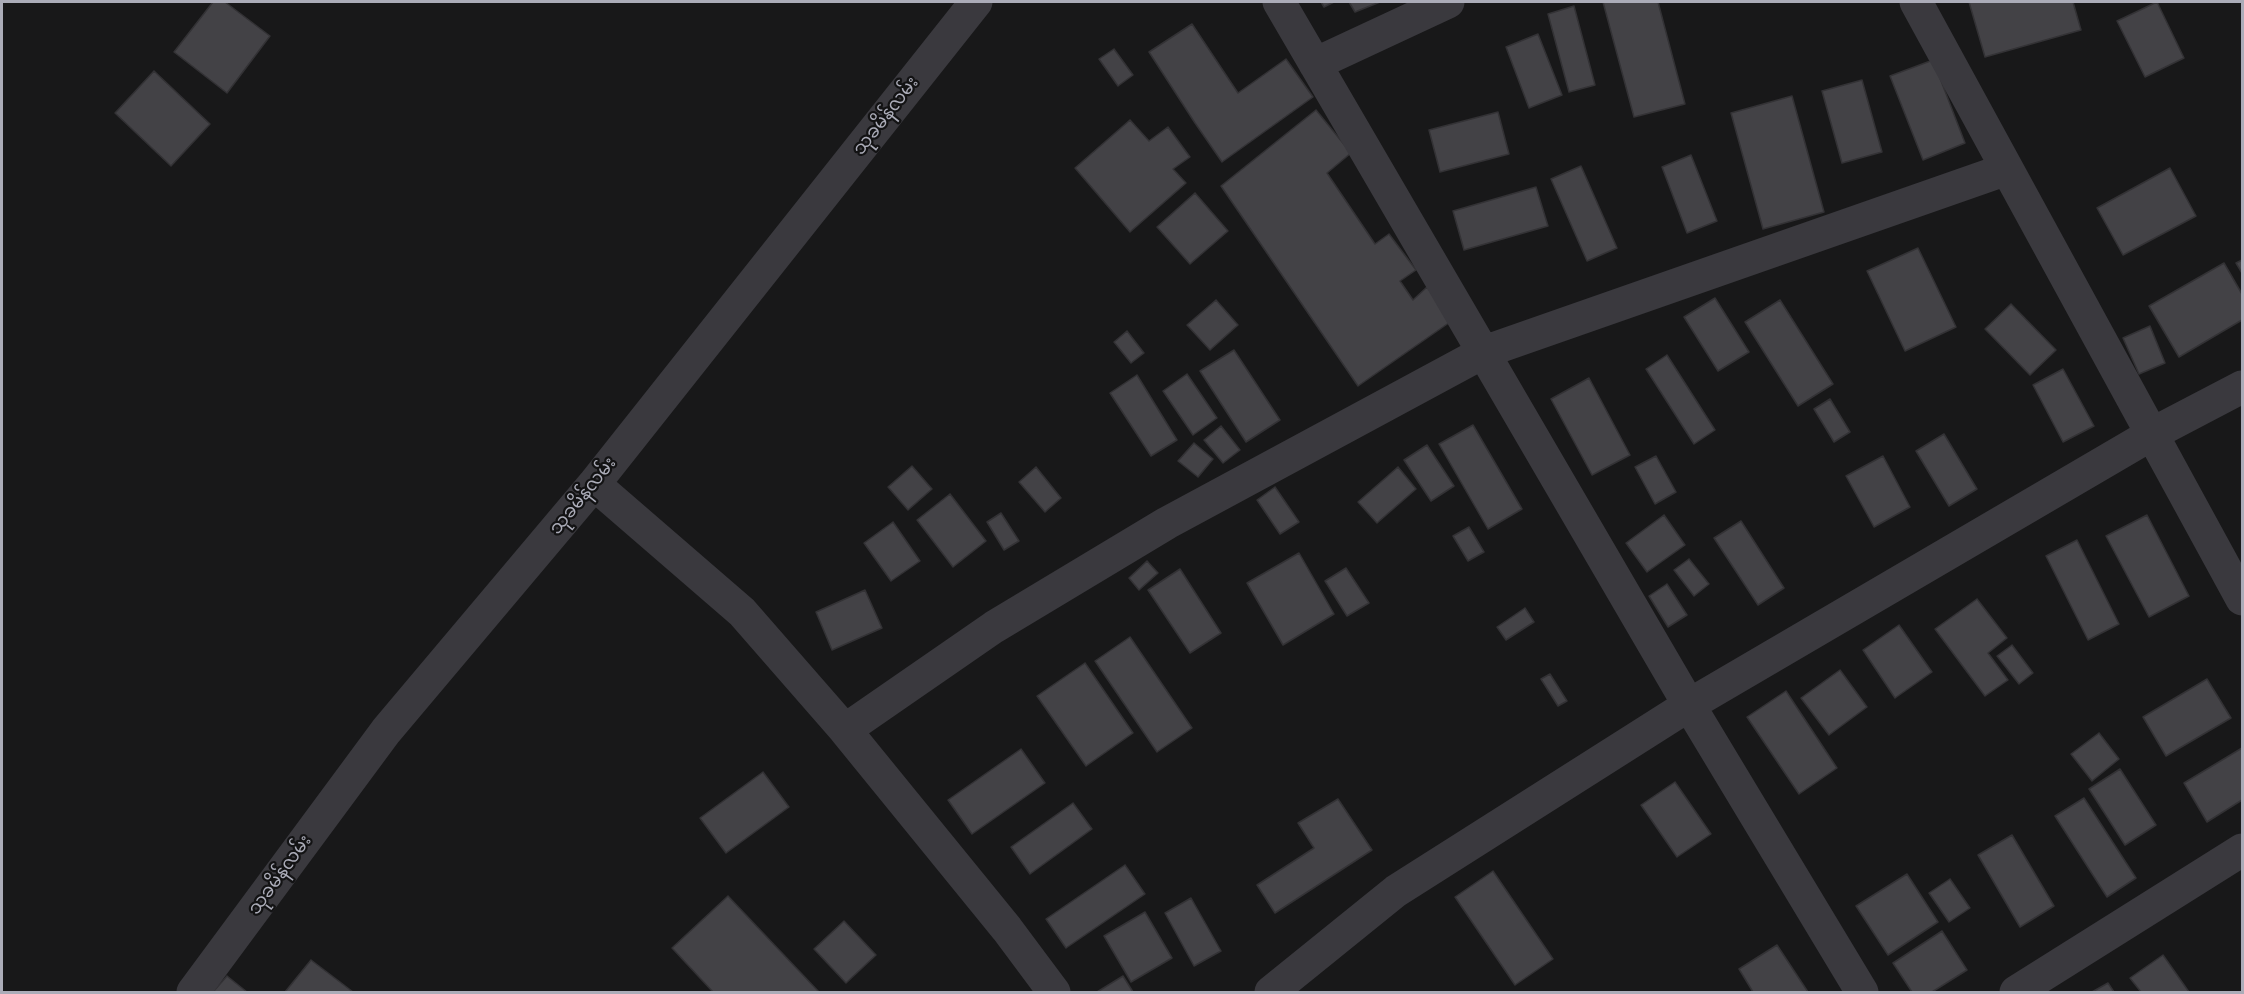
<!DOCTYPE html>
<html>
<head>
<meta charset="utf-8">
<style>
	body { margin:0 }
	#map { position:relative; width:2244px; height:994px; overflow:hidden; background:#181819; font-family:"Noto Sans",sans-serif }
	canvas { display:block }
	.frame { position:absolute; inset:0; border:3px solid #abacb8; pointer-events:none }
</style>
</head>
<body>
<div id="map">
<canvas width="2244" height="994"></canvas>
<div class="frame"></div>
</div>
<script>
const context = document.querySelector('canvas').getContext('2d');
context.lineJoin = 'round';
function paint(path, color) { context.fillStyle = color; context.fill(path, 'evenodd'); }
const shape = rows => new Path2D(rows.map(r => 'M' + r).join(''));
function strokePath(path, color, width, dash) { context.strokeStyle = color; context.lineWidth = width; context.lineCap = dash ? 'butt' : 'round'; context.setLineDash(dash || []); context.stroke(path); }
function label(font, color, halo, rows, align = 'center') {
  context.font = font + ' "Noto Sans","Noto Sans Myanmar",sans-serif'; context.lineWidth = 4.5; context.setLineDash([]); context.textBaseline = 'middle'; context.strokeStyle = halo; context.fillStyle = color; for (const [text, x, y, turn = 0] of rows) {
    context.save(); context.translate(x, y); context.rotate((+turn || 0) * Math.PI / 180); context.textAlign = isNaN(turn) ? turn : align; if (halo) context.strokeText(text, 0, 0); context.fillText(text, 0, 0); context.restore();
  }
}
const building = shape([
	[213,2,225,2,270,36,227,93,174,52,213,2],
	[1321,2,1334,2,1324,7,1321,2],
	[1349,2,1380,2,1355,12,1349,2],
	[1603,2,1658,2,1685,104,1634,117,1603,2],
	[1969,2,2073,2,2081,30,1985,57,1969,2],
	[2157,2,2184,58,2145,77,2117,21,2157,2],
	[1574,6,1595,85,1569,92,1548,14,1574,6],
	[1192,24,1238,93,1286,59,1313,97,1222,162,1195,123,1149,52,1192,24],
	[1538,34,1562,95,1529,108,1506,47,1538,34],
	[1114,49,1133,75,1118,86,1099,59,1114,49],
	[1933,60,1965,143,1923,160,1890,76,1933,60],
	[154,71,210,124,171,166,115,113,154,71],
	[1862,80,1882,152,1842,163,1822,91,1862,80],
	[1792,96,1824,212,1763,229,1731,113,1792,96],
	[1316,110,1351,153,1327,173,1375,244,1389,234,1416,270,1400,281,1413,300,1427,287,1453,320,1358,386,1221,186,1316,110],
	[1498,112,1509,154,1440,172,1429,130,1498,112],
	[1130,120,1149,141,1168,127,1190,157,1173,169,1186,183,1130,232,1075,168,1130,120],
	[1691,155,1717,221,1687,233,1662,167,1691,155],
	[1581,166,1617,248,1587,261,1551,179,1581,166],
	[2170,168,2196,216,2123,255,2097,208,2170,168],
	[1536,187,1548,226,1464,250,1453,211,1536,187],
	[1195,193,1228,231,1190,264,1157,227,1195,193],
	[1918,248,1956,327,1905,351,1867,271,1918,248],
	[2242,260,2242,273,2236,263,2242,260],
	[2224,263,2242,294,2242,320,2179,357,2149,306,2224,263],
	[1715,298,1749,352,1718,371,1684,317,1715,298],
	[1216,300,1238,325,1210,350,1187,325,1216,300],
	[1780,300,1833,384,1798,406,1745,322,1780,300],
	[2011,304,2056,350,2030,375,1985,329,2011,304],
	[2150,326,2165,363,2139,374,2123,338,2150,326],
	[1127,331,1144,353,1131,363,1114,342,1127,331],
	[1234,350,1280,420,1246,442,1200,371,1234,350],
	[1667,355,1715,430,1694,444,1646,369,1667,355],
	[2063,369,2094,426,2063,442,2033,385,2063,369],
	[1187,374,1217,418,1193,435,1163,391,1187,374],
	[1137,375,1177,440,1151,456,1110,393,1137,375],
	[1589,378,1630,455,1592,475,1551,399,1589,378],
	[1830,399,1850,432,1834,442,1814,409,1830,399],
	[1473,425,1522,509,1488,529,1439,444,1473,425],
	[1221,426,1240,450,1223,463,1204,440,1221,426],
	[1944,434,1977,489,1949,506,1916,451,1944,434],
	[1194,443,1213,459,1198,477,1178,461,1194,443],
	[1427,445,1454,486,1431,501,1404,460,1427,445],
	[1656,456,1676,492,1655,504,1635,467,1656,456],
	[1883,456,1910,507,1874,527,1846,476,1883,456],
	[912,466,932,489,908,510,888,487,912,466],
	[1036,467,1061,498,1045,512,1019,482,1036,467],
	[1398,467,1416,489,1377,523,1358,502,1398,467],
	[1275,487,1299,522,1280,534,1257,500,1275,487],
	[950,494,986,541,953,567,917,520,950,494],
	[1001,513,1019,541,1004,550,987,522,1001,513],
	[1664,515,1685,545,1647,572,1626,543,1664,515],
	[2147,515,2189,596,2149,617,2106,536,2147,515],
	[1741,521,1784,588,1758,605,1714,538,1741,521],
	[893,522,920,561,891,581,864,543,893,522],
	[1469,527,1484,552,1468,561,1453,536,1469,527],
	[2077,540,2119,624,2088,640,2046,556,2077,540],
	[1299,553,1334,614,1283,645,1247,583,1299,553],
	[1689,559,1709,584,1694,596,1674,570,1689,559],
	[1147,561,1158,573,1139,590,1129,578,1147,561],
	[1346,568,1369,603,1347,616,1325,581,1346,568],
	[1180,569,1221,633,1190,653,1148,590,1180,569],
	[1667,584,1687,615,1668,627,1649,596,1667,584],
	[865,590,882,628,832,650,816,612,865,590],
	[1977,599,2007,638,1988,653,2008,680,1985,696,1935,629,1977,599],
	[1525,608,1534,622,1506,640,1497,627,1525,608],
	[1899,625,1932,672,1895,698,1863,650,1899,625],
	[1130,637,1192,728,1157,752,1095,661,1130,637],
	[2012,645,2033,673,2019,684,1997,656,2012,645],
	[1085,663,1133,733,1086,766,1037,696,1085,663],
	[1840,670,1867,707,1829,735,1801,698,1840,670],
	[1550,674,1567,701,1558,706,1541,679,1550,674],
	[2207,679,2231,718,2166,756,2143,717,2207,679],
	[1786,691,1837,768,1799,794,1747,717,1786,691],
	[2099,733,2119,759,2092,781,2071,754,2099,733],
	[2242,748,2242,800,2207,822,2184,783,2242,748],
	[1021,749,1045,783,972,834,948,800,1021,749],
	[2120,769,2156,825,2125,845,2089,789,2120,769],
	[763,772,789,807,726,853,700,818,763,772],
	[1675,782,1711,834,1677,857,1641,805,1675,782],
	[2084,798,2136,878,2107,897,2055,816,2084,798],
	[1338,799,1372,850,1275,913,1257,885,1314,848,1298,823,1338,799],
	[1073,803,1092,829,1030,874,1011,847,1073,803],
	[2012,835,2054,906,2020,927,1978,855,2012,835],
	[1125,865,1145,894,1066,948,1046,919,1125,865],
	[1493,871,1553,959,1515,985,1455,897,1493,871],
	[1907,874,1938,922,1888,955,1856,906,1907,874],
	[1950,879,1970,908,1949,922,1929,893,1950,879],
	[728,896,819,992,713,992,672,948,728,896],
	[1191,898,1221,951,1194,966,1165,913,1191,898],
	[1145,912,1172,958,1131,982,1104,936,1145,912],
	[844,921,876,955,846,983,814,949,844,921],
	[1942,931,1967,970,1932,992,1912,992,1893,963,1942,931],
	[1777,945,1808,992,1753,992,1739,969,1777,945],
	[2163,955,2189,992,2141,992,2130,978,2163,955],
	[311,960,340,982,353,992,285,992,311,960],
	[227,976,247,992,213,992,227,976],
	[1123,976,1133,992,1097,992,1123,976],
	[2108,983,2114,992,2092,992,2108,983]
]);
const minor = shape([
	[1279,2,1689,705,1862,992],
	[1916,2,2242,599],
	[1315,64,1448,2],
	[594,484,742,612,845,730,1007,929,1054,992],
	[845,730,994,627,1167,523,1484,352,2007,169],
	[193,992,386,731,594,484,976,2],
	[1271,992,1396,891,1689,705,2152,434,2242,387],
	[2016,992,2242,850]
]);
const streetNames = [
	["သုခမိန်လမ်း",886,116,-52],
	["သုခမိန်လမ်း",583,496,-51],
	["သုခမိန်လမ်း",280,875,-54]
];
paint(building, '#434246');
strokePath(building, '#333235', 1.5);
strokePath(minor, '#3a393e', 33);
label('18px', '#abacb8', '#131314', streetNames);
</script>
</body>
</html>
